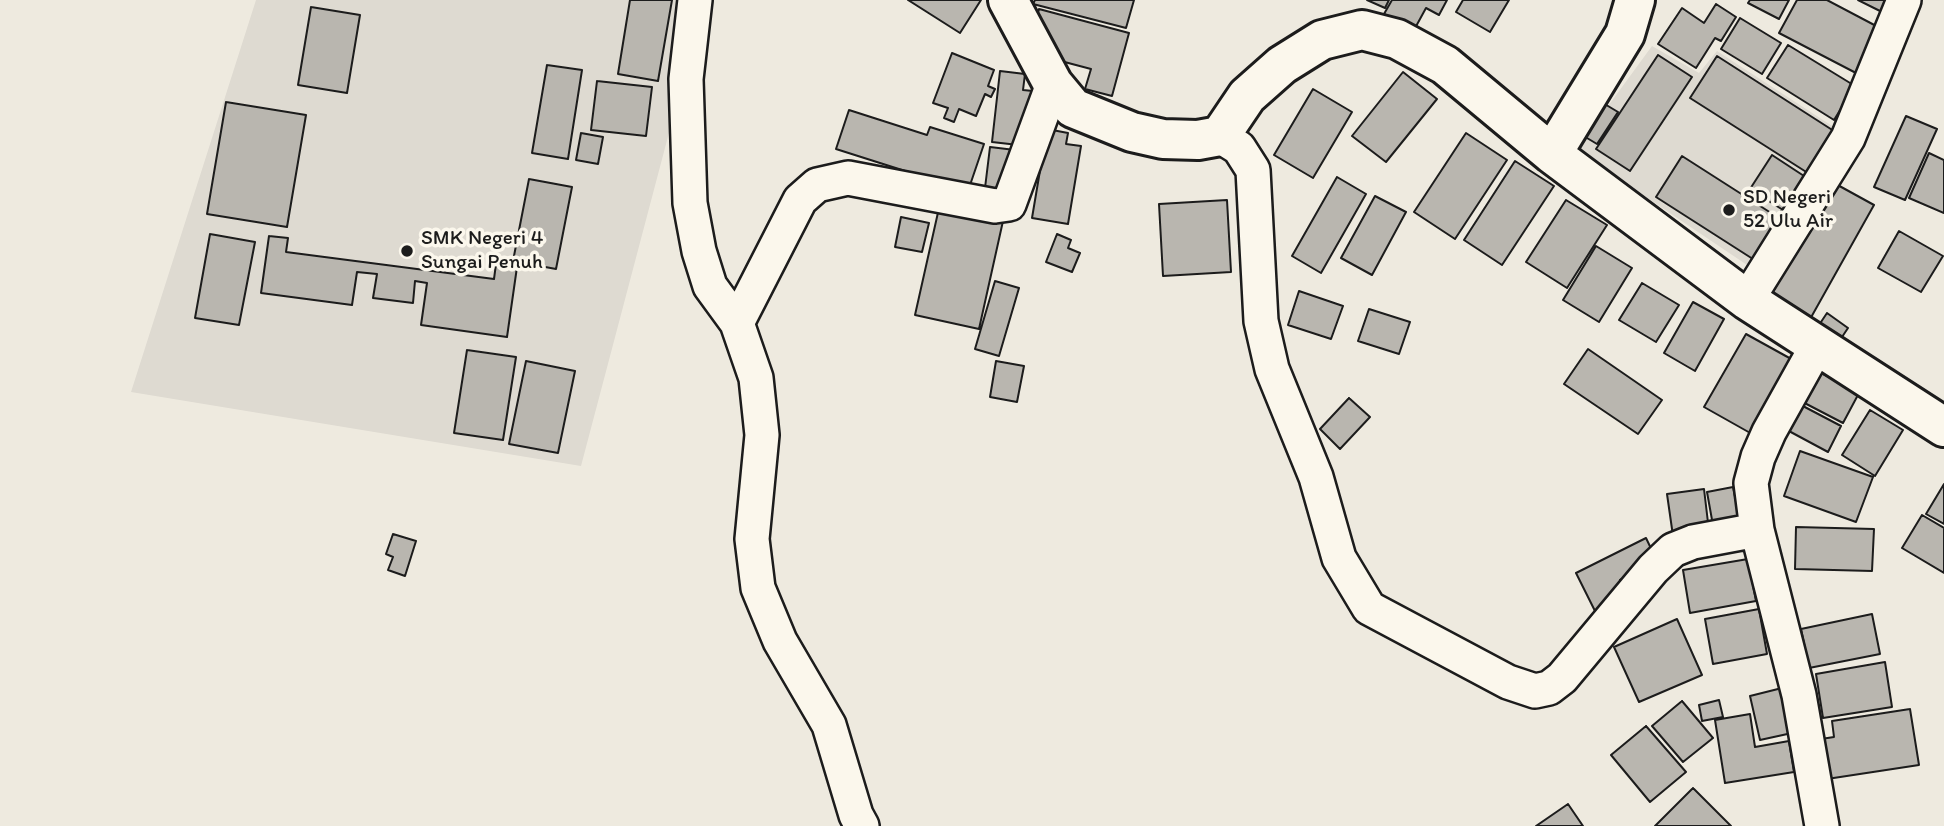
<!DOCTYPE html>
<html>
<head>
<meta charset="utf-8">
<style>
	body { margin:0 }
	canvas { display:block; background:#eeeadf }
</style>
</head>
<body>
<canvas width="1944" height="826"></canvas>
<script>
const context = document.querySelector('canvas').getContext('2d');
context.lineJoin = 'round';
function paint(path, color) { context.fillStyle = color; context.fill(path, 'evenodd'); }
const shape = rows => new Path2D(rows.map(r => 'M' + r).join(''));
function strokePath(path, color, width, dash) { context.strokeStyle = color; context.lineWidth = width; context.lineCap = dash ? 'butt' : 'round'; context.setLineDash(dash || []); context.stroke(path); }
function label(font, color, halo, rows, align = 'center') {
  context.font = font + ' Itim,sans-serif'; context.lineWidth = 7; context.setLineDash([]); context.textBaseline = 'middle'; context.strokeStyle = halo; context.fillStyle = color; for (const [text, x, y, turn = 0] of rows) {
    context.save(); context.translate(x, y); context.rotate((+turn || 0) * Math.PI / 180); context.textAlign = isNaN(turn) ? turn : align; if (halo) context.strokeText(text, 0, 0); context.fillText(text, 0, 0); context.restore();
  }
}
const built = shape([
	[256,0,686,0,675,110,581,466,131,392],
	[1652,46,1699,73,1717,51,1843,133,1753,269,1576,150]
]);
const building = shape([
	[630,0,672,0,658,81,618,74,630,0],
	[908,0,981,0,960,33,908,0],
	[1035,0,1134,0,1126,28,1033,4,1035,0],
	[1367,0,1389,0,1385,8,1367,0],
	[1392,0,1447,0,1439,15,1426,8,1414,30,1384,14,1392,0],
	[1463,0,1509,0,1490,32,1456,12,1463,0],
	[1750,0,1789,0,1779,19,1748,3,1750,0],
	[1797,0,1827,0,1880,28,1856,73,1779,33,1797,0],
	[1858,0,1888,0,1882,12,1858,0],
	[1716,4,1736,17,1721,41,1715,38,1696,68,1658,44,1682,8,1704,23,1716,4],
	[311,7,360,15,347,93,298,85,311,7],
	[1039,9,1129,33,1112,96,1085,89,1091,69,1057,60,1032,34,1039,9],
	[1740,18,1781,43,1762,74,1721,49,1740,18],
	[1788,45,1855,86,1834,120,1767,78,1788,45],
	[952,53,994,70,988,86,995,89,991,97,985,94,976,116,959,109,954,122,944,118,948,108,933,103,952,53],
	[1658,55,1692,77,1630,171,1596,149,1658,55],
	[1717,56,1837,133,1811,175,1690,98,1717,56],
	[547,65,582,70,568,159,532,153,547,65],
	[1000,71,1025,74,1023,90,1033,91,1027,146,992,142,1000,71],
	[1403,72,1437,99,1386,162,1352,136,1403,72],
	[597,81,652,87,646,136,591,130,597,81],
	[1313,89,1352,112,1313,178,1274,155,1313,89],
	[226,102,306,115,287,227,207,214,226,102],
	[1603,103,1618,112,1597,144,1582,135,1603,103],
	[849,110,927,135,930,127,984,144,968,191,836,149,849,110],
	[1906,116,1937,129,1905,200,1874,187,1906,116],
	[1047,129,1068,133,1066,144,1081,146,1068,224,1032,218,1047,129],
	[581,133,603,137,598,164,576,160,581,133],
	[1466,133,1507,160,1455,239,1414,212,1466,133],
	[990,147,1015,150,1010,191,985,188,990,147],
	[1929,153,1944,160,1944,213,1909,198,1929,153],
	[1772,155,1804,176,1783,210,1750,189,1772,155],
	[1682,156,1782,220,1756,261,1656,197,1682,156],
	[1515,161,1554,186,1502,265,1464,240,1515,161],
	[1337,177,1366,194,1321,273,1292,256,1337,177],
	[529,179,572,187,556,269,513,261,529,179],
	[1834,183,1874,205,1809,321,1769,299,1834,183],
	[1375,196,1406,212,1372,275,1341,258,1375,196],
	[1227,200,1231,272,1163,276,1159,204,1227,200],
	[1566,200,1607,225,1567,288,1526,262,1566,200],
	[939,208,1003,221,979,329,915,315,939,208],
	[901,217,929,223,922,252,895,247,901,217],
	[1899,231,1943,256,1921,292,1878,268,1899,231],
	[210,234,255,242,239,325,195,318,210,234],
	[1057,234,1071,240,1068,248,1080,253,1072,272,1046,262,1057,234],
	[269,236,288,238,286,252,494,279,496,264,517,267,507,337,421,325,427,283,415,281,413,303,373,298,377,274,357,272,352,305,261,293,269,236],
	[1596,246,1632,268,1599,322,1563,300,1596,246],
	[995,281,1019,288,999,356,975,349,995,281],
	[1642,283,1679,305,1656,342,1619,320,1642,283],
	[1299,291,1343,306,1331,339,1288,325,1299,291],
	[1693,302,1724,319,1695,371,1664,353,1693,302],
	[1369,309,1410,322,1399,354,1358,341,1369,309],
	[1827,313,1848,328,1838,343,1817,328,1827,313],
	[1746,334,1793,360,1752,434,1704,407,1746,334],
	[1588,349,1662,400,1638,434,1564,384,1588,349],
	[467,350,516,357,503,440,454,433,467,350],
	[526,361,575,371,558,453,509,444,526,361],
	[996,361,1024,366,1017,402,990,397,996,361],
	[1810,367,1859,393,1843,423,1793,397,1810,367],
	[1349,398,1370,417,1340,449,1320,429,1349,398],
	[1801,405,1841,426,1828,452,1787,430,1801,405],
	[1870,410,1903,430,1875,476,1842,455,1870,410],
	[1800,451,1873,477,1856,522,1784,496,1800,451],
	[1944,484,1944,524,1926,514,1944,484],
	[1733,487,1741,526,1714,531,1707,492,1733,487],
	[1704,489,1709,531,1673,536,1667,494,1704,489],
	[1922,515,1944,528,1944,573,1902,548,1922,515],
	[1796,527,1874,529,1872,571,1795,569,1796,527],
	[393,534,416,541,405,576,388,570,393,557,386,554,393,534],
	[1646,538,1657,561,1620,580,1628,596,1596,613,1576,573,1646,538],
	[1748,559,1756,601,1690,613,1683,570,1748,559],
	[1759,609,1767,654,1713,664,1705,619,1759,609],
	[1872,614,1880,654,1809,668,1801,629,1872,614],
	[1677,619,1702,675,1639,702,1614,647,1677,619],
	[1885,662,1892,707,1823,718,1816,674,1885,662],
	[1782,688,1792,733,1760,740,1750,696,1782,688],
	[1719,700,1723,717,1702,721,1699,705,1719,700],
	[1682,701,1713,738,1683,762,1652,726,1682,701],
	[1910,709,1919,765,1827,779,1821,739,1834,737,1832,721,1910,709],
	[1750,714,1755,747,1789,741,1794,772,1725,783,1715,720,1750,714],
	[1646,726,1686,772,1650,802,1611,755,1646,726],
	[1693,788,1731,826,1655,826,1693,788],
	[1568,804,1583,826,1536,826,1568,804]
]);
const minor = shape([
	[695,0,686,79,690,203,699,251,710,286,737,323,756,378,762,435,752,539,758,588,780,641,829,725,856,815,862,826],
	[1220,136,1239,148,1253,170,1261,321,1272,369,1316,477,1339,558,1369,608,1508,682,1535,691,1549,688,1562,678,1653,569,1673,550,1693,542,1757,530],
	[1747,300,1848,138,1904,0],
	[737,323,800,200,817,185,848,178,995,206,1009,204,1053,84],
	[1818,344,1769,432,1758,457,1751,483,1757,530,1799,695,1822,826]
]);
const tertiary = shape([
	[1008,0,1053,84,1073,108,1132,132,1163,139,1198,140,1220,136,1247,96,1282,65,1322,40,1362,30,1397,39,1445,65,1552,154,1747,300,1944,427],
	[1552,154,1625,34,1635,0]
]);
const markers = [
	[1729,210,7,"#1c1c1c"],
	[407,251,7,"#1c1c1c"]
];
const poiNames = [
	["SD Negeri",1743,198],
	["52 Ulu Air",1743,222],
	["SMK Negeri 4",421,239],
	["Sungai Penuh",421,263]
];
paint(built, '#dedad1');
paint(building, '#b9b6af');
strokePath(building, '#1c1c1c', 2);
strokePath(minor, '#1c1c1c', 38);
strokePath(tertiary, '#1c1c1c', 44);
strokePath(minor, '#fbf7ec', 33);
strokePath(tertiary, '#fbf7ec', 38);
for (const [x, y, r, color] of markers) { const dot = new Path2D(); dot.arc(x, y, r, 0, 2 * Math.PI); context.fillStyle = color; context.fill(dot); strokePath(dot, '#fbf7ec', 2.5); }
label('21px', '#1c1c1c', '#fbf7ec', poiNames, 'left');
</script>
</body>
</html>
